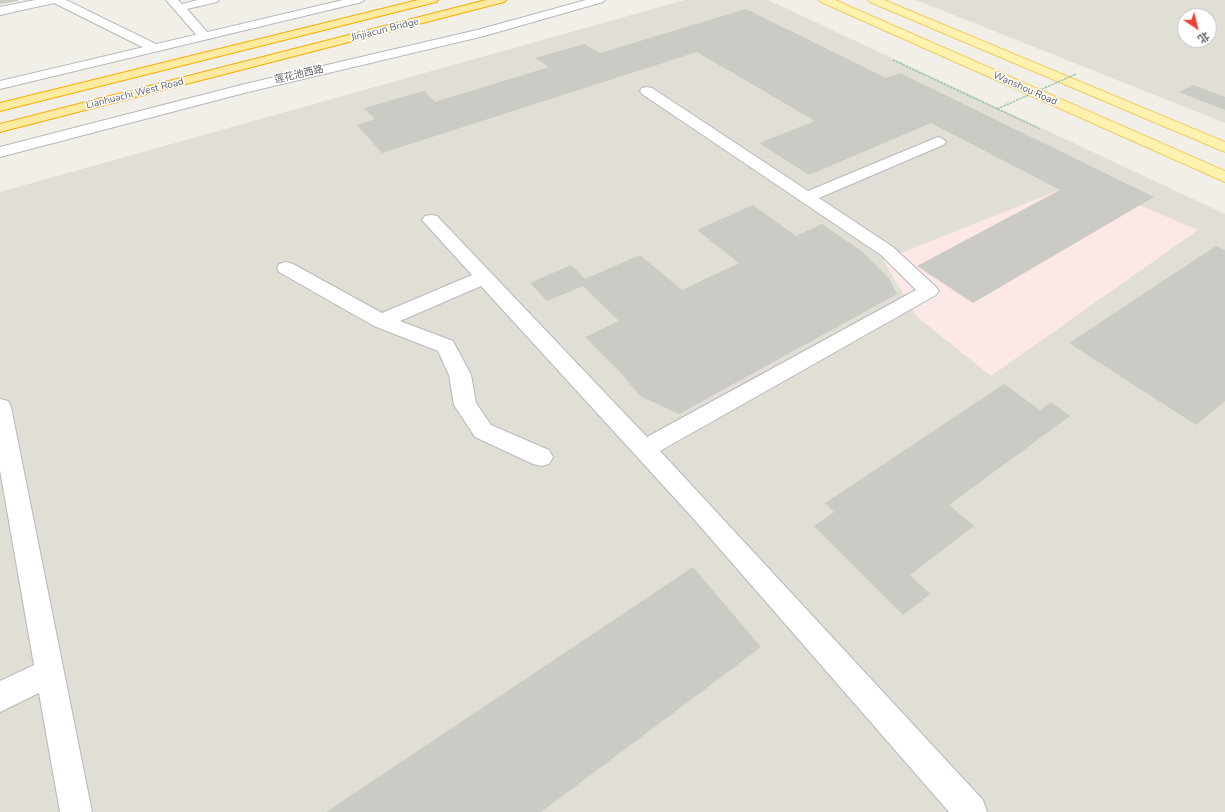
<!DOCTYPE html>
<html>
<head>
<meta charset="utf-8">
<style>
	body { margin:0 }
	#map { position:relative; width:1225px; height:812px; overflow:hidden; background:#f1efe8; font-family:"Nunito Sans","Noto Sans SC",sans-serif }
	canvas { display:block }
	.north { position:absolute; left:1177px; top:8px; width:40px; height:40px; box-sizing:border-box; background:#fff; border:1px solid #bfc1c3; border-radius:50%; rotate:145deg; font-size:11px; font-weight:700; line-height:16px; text-align:center; color:#5f6368 }
	.north::after { content:''; display:block; margin:auto; width:14px; height:18px; background:#ea4335; clip-path:polygon(50% 0,100% 100%,50% 72%,0 100%) }
</style>
</head>
<body>
<div id="map">
<canvas width="1225" height="812"></canvas>
<div class="north">北</div>
</div>
<script>
const context = document.querySelector('canvas').getContext('2d');
context.lineJoin = 'round';
function paint(path, color) { context.fillStyle = color; context.fill(path, 'evenodd'); }
const shape = rows => new Path2D(rows.map(r => 'M' + r).join(''));
function strokePath(path, color, width, dash) { context.strokeStyle = color; context.lineWidth = width; context.lineCap = dash ? 'butt' : 'round'; context.setLineDash(dash || []); context.stroke(path); }
function label(font, color, halo, rows, align = 'center') {
  context.font = font + ' "Nunito Sans","Noto Sans SC",sans-serif'; context.lineWidth = 3; context.setLineDash([]); context.textBaseline = 'middle'; context.strokeStyle = halo; context.fillStyle = color; for (const [text, x, y, turn = 0] of rows) {
    context.save(); context.translate(x, y); context.rotate((+turn || 0) * Math.PI / 180); context.textAlign = isNaN(turn) ? turn : align; if (halo) context.strokeText(text, 0, 0); context.fillText(text, 0, 0); context.restore();
  }
}
const education = shape([
	[685,0,768,0,1225,214,1225,812,0,812,0,192],
	[916,0,1225,0,1225,123],
	[1185,16,1209,16,1209,40,1185,40]
]);
const medical = shape([
	[1082,181,1198,230,991,376,917,317,883,260]
]);
const building = shape([
	[0,0,18,0,18,1,0,4],
	[746,9,886,78,900,73,1154,197,973,303,917,266,1060,190,931,123,809,175,759,143,815,121,697,52,382,153,357,125,375,119,364,108,424,91,435,102,549,67,535,58,584,44,600,53],
	[1193,85,1225,97,1225,110,1179,92],
	[753,205,796,236,822,224,863,252,889,278,897,294,679,414,640,396,620,372,585,337,619,321,583,286,547,301,530,283,571,265,585,279,640,255,682,290,739,263,697,230],
	[1216,246,1225,250,1225,401,1196,425,1069,343],
	[1004,384,1040,410,1051,402,1070,416,949,505,974,526,910,575,930,594,903,615,814,526,834,512,825,503],
	[693,567,761,647,541,812,326,812]
]);
const path = shape([
	[893,60,1040,129]
]);
const service = shape([
	[35,0,66,0,158,45,160,48,158,51,150,51,54,3,0,15,0,7,35,0],
	[166,0,178,0,182,4,198,0,219,0,217,2,187,9,208,33,210,36,208,39,200,39,166,0]
]);
const minor = shape([
	[647,87,652,88,808,191,933,139,938,137,943,139,946,142,943,145,819,198,893,247,936,287,939,291,936,295,660,451,983,800,987,812,949,812,692,517,481,286,400,321,453,341,471,375,476,403,491,425,549,450,553,457,549,464,541,466,533,464,475,437,454,405,449,375,438,351,374,326,279,272,277,268,279,264,286,262,293,264,382,313,472,275,422,220,425,216,431,215,437,216,647,437,916,290,881,255,642,94,640,91,642,88,647,87],
	[0,399,8,401,11,407,92,812,60,812,39,693,0,712,0,681,34,665,0,470,0,399]
]);
const tertiary = shape([
	[343,0,364,0,362,2,358,3,0,89,0,81,343,0],
	[586,0,605,0,603,2,484,36,244,93,0,157,0,147,241,85,477,30,586,0]
]);
const primary = shape([
	[819,0,835,0,1225,171,1225,182,821,2,819,0],
	[868,0,884,0,1225,142,1225,152,870,2,868,0]
]);
const trunk = shape([
	[418,0,438,0,436,2,0,111,0,103,418,0],
	[486,0,506,0,504,2,0,132,0,124,486,0]
]);
const pathBridge = shape([
	[997,109,1076,74]
]);
const farStreetnames = [
	["Jinjiacun Bridge",385,30,-14],
	["莲花池西路",299,75,-13],
	["Wanshou Road",1025,89,24],
	["Lianhuachi West Road",135,94,-14]
];
paint(education, '#e1ded6');
paint(medical, '#fce8e6');
paint(building, '#cccac5');
strokePath(service, '#b5b8bc', 2);
strokePath(minor, '#b5b8bc', 2);
strokePath(tertiary, '#b5b8bc', 2);
strokePath(primary, '#f2c960', 2);
strokePath(trunk, '#f9ab00', 2);
strokePath(path, '#9cc7a9', 1.5, [2.5, 1]);
paint(service, '#fff');
paint(minor, '#fff');
paint(tertiary, '#fff');
paint(primary, '#fff2af');
paint(trunk, '#feeaa1');
strokePath(pathBridge, '#9cc7a9', 1.5, [2.5, 1]);
label('10px', '#5f6368', '#fff', farStreetnames);
</script>
</body>
</html>
